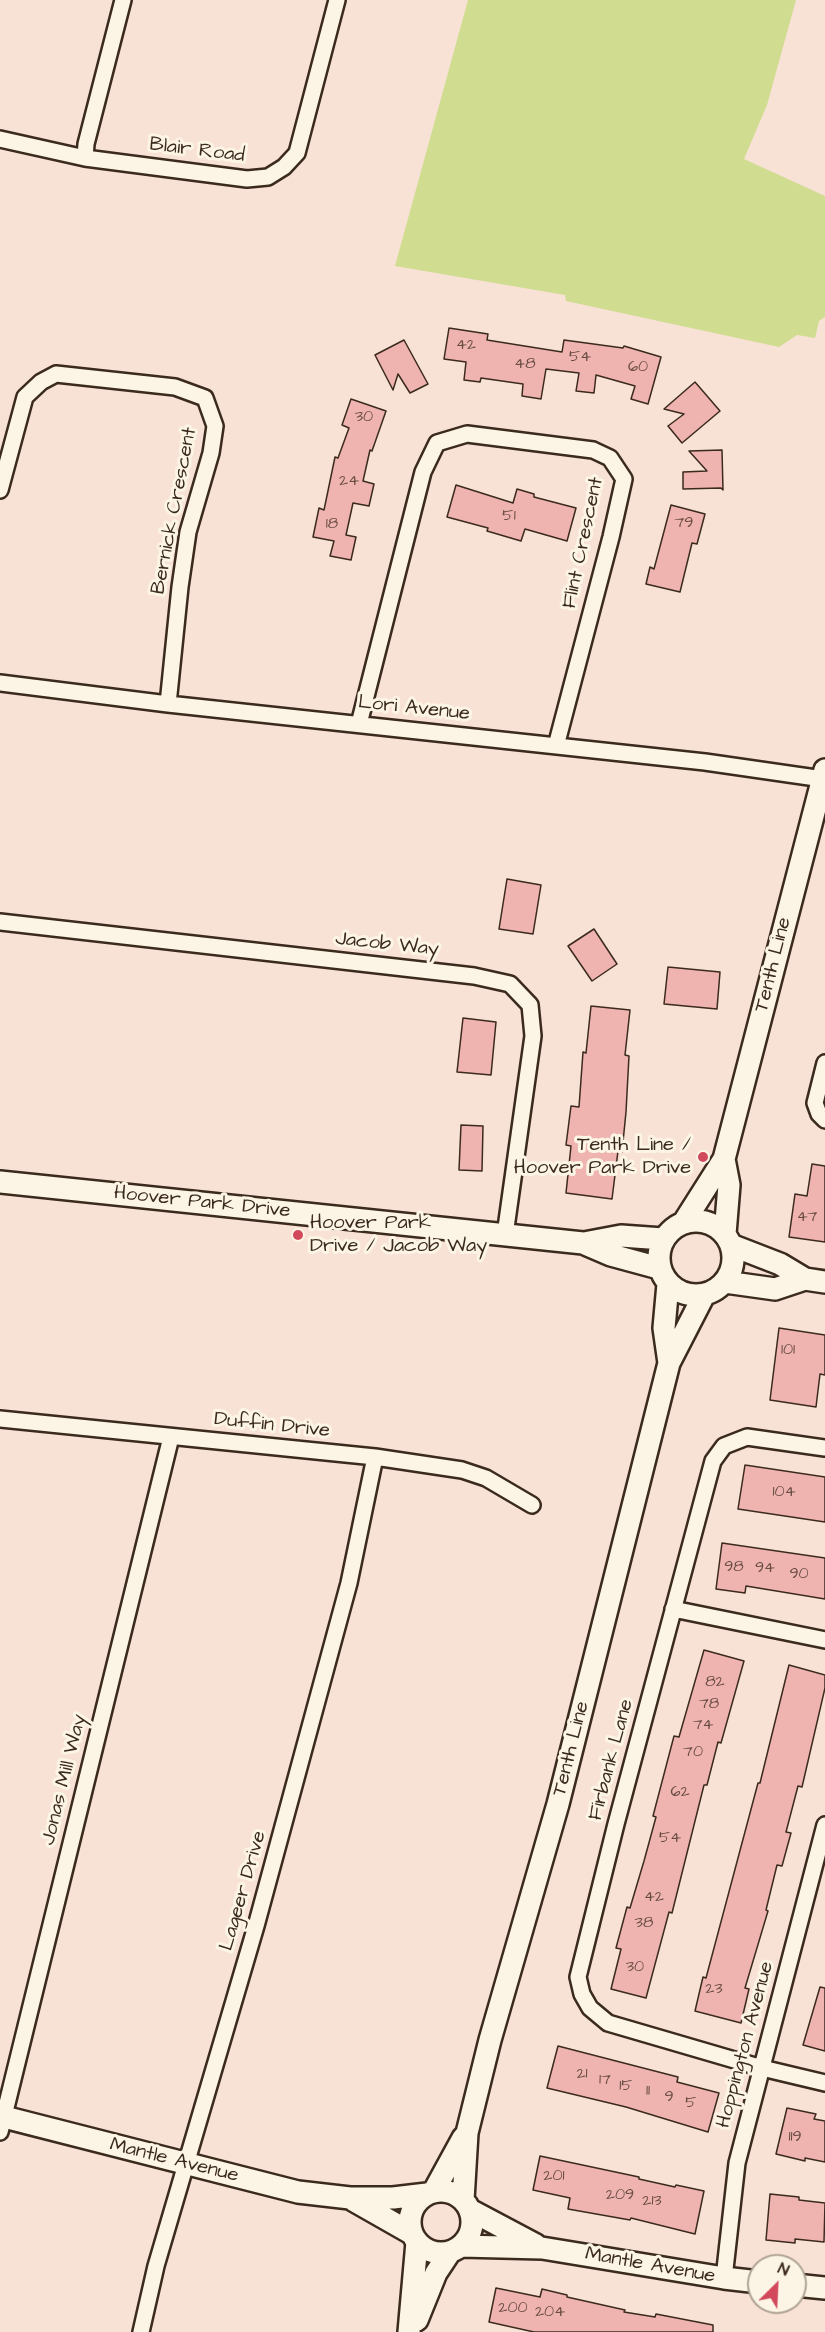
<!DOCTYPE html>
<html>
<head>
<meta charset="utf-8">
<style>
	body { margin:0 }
	#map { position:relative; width:825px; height:2332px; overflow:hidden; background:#f8e1d5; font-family:"Architects Daughter",sans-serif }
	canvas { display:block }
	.north { position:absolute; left:747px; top:2254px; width:60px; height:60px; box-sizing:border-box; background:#fcf5e5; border:2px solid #afa495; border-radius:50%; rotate:24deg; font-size:16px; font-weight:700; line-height:24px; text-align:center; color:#3b2a1e }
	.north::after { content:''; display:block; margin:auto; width:21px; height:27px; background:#d1495b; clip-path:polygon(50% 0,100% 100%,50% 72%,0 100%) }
</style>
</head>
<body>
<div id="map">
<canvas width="825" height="2332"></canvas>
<div class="north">N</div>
</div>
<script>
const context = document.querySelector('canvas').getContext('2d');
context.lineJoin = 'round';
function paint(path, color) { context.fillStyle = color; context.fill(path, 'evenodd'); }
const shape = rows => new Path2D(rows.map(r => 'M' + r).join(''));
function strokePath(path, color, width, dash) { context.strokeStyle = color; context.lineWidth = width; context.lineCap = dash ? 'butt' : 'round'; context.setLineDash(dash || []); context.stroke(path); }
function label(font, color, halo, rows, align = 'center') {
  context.font = font + ' "Architects Daughter",sans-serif'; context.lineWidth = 6; context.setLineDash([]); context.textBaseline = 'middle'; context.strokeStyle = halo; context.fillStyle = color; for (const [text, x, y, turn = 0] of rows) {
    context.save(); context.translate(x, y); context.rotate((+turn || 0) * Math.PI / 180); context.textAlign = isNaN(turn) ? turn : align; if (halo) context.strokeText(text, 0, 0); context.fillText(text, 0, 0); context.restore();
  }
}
const green = shape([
	[468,0,796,0,767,105,744,159,825,196,825,317,819,321,815,338,797,335,779,347,566,301,565,295,395,266]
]);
const building = shape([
	[449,328,488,334,487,340,562,352,564,340,623,348,624,346,661,357,648,404,631,399,635,386,596,375,594,393,576,391,579,373,546,369,541,399,522,396,523,384,481,378,480,382,464,380,466,362,444,359,449,328],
	[404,340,428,384,410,393,398,374,393,390,375,355,404,340],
	[695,382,720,411,682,443,668,426,684,414,664,409,695,382],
	[351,399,386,411,372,451,370,450,363,481,374,484,369,506,353,503,346,535,356,537,351,560,330,556,334,541,313,537,319,508,324,510,335,457,338,458,349,428,342,425,351,399],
	[722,450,723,490,721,488,683,489,683,472,707,471,689,451,722,450],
	[456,485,513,503,517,489,534,494,534,497,576,508,567,541,525,529,521,541,487,531,488,528,447,517,456,485],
	[671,505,705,514,697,544,692,543,680,592,646,584,650,567,654,569,671,505],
	[507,879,541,885,533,934,499,929,507,879],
	[594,929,617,964,592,981,568,946,594,929],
	[668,967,720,972,717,1009,664,1004,668,967],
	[591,1006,630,1010,625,1055,629,1056,626,1112,622,1152,618,1151,612,1199,566,1193,571,1146,566,1145,571,1106,579,1107,583,1052,586,1053,591,1006],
	[463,1018,496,1022,491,1075,457,1072,463,1018],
	[461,1125,483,1126,482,1171,459,1170,461,1125],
	[812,1164,825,1166,825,1242,789,1237,795,1194,807,1196,812,1164],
	[779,1328,825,1335,825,1375,820,1374,816,1407,770,1400,779,1328],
	[745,1465,825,1477,825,1522,738,1509,745,1465],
	[722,1543,825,1558,825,1599,746,1586,745,1593,716,1589,722,1543],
	[704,1650,744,1661,721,1743,718,1742,707,1785,704,1785,672,1913,669,1912,646,1998,611,1989,621,1949,616,1948,627,1907,630,1908,644,1861,656,1817,653,1816,674,1736,679,1737,704,1650],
	[789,1665,825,1675,825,1688,802,1787,798,1786,786,1832,791,1833,782,1866,777,1865,766,1910,768,1911,745,1988,749,1989,741,2023,695,2011,703,1977,706,1978,758,1783,760,1783,789,1665],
	[820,1987,825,1988,825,2051,803,2045,820,1987],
	[558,2046,678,2077,677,2082,719,2093,708,2132,626,2107,547,2088,558,2046],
	[787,2108,816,2114,814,2119,825,2121,825,2162,805,2158,805,2161,776,2154,787,2108],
	[540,2156,639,2177,639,2179,675,2187,676,2185,704,2191,695,2234,631,2218,630,2220,568,2209,570,2198,533,2190,540,2156],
	[770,2194,799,2197,799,2200,825,2203,824,2242,795,2239,795,2243,766,2240,770,2194],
	[496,2288,540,2297,542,2289,567,2295,567,2297,625,2310,624,2312,655,2317,656,2314,713,2325,713,2332,534,2332,489,2322,496,2288]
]);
const street = shape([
	[0,139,85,158,247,179,268,177,284,167,297,153,337,0],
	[85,158,86,144,123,0],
	[0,490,25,397,41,382,56,374,175,387,205,398,215,426,211,453,188,532,180,587,168,704],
	[0,683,168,704,705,762,823,779],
	[359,724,423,472,437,443,467,434,593,450,610,458,624,479,611,537,556,746],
	[0,922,474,976,510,984,530,1005,533,1036,505,1235],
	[825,1063,815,1103,819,1114,825,1120],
	[0,1419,375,1457,462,1470,486,1478,532,1505],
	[825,1448,747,1437,724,1446,713,1461,616,1824,578,1977,582,1994,590,2008,608,2023,762,2068,825,2083],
	[673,1609,825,1640],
	[0,2132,171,1437],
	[724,2278,737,2163,825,1825],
	[141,2332,156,2266,256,1926,349,1583,375,1457]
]);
const secondary = shape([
	[724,1159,729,1185,725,1234],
	[0,1182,583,1243,611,1255,659,1268],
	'659 1258a37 37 0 1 1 74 0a37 37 0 1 1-74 0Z',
	[684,1222,724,1159,825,770],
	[584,1243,621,1236,663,1239],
	[731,1245,780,1264,805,1279,825,1282],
	[725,1282,775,1289,805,1279],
	[668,1284,664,1328,669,1363],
	[0,2116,298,2192,350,2198,393,2198,427,2194],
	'410 2222a31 31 0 1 1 62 0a31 31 0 1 1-62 0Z',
	[434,2191,463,2138],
	[353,2200,411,2233],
	[463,2200,467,2133,490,2040,558,1804,669,1363,704,1295],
	[470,2210,536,2245],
	[461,2246,542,2248,724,2278,759,2282],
	[795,2285,825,2288],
	[417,2320,436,2273,450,2252],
	[409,2332,417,2242]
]);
const markers = [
	[703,1157,6,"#d1495b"],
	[298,1235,6,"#d1495b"]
];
const numberNames = [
	["42",466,346],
	["54",580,358],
	["48",525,365],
	["60",638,368],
	["30",364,418],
	["24",349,482],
	["51",509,517],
	["79",684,524],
	["18",332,525],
	["47",807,1218],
	["101",788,1351],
	["104",784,1493],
	["98",734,1568],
	["94",765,1569],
	["90",799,1575],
	["82",715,1683],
	["78",709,1705],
	["74",703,1726],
	["70",693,1753],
	["62",680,1793],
	["54",670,1839],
	["42",654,1898],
	["38",644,1924],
	["30",635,1968],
	["23",714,1990],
	["21",582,2075],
	["17",605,2081],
	["15",626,2087],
	["11",648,2092],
	["9",669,2098],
	["5",691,2104],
	["119",795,2138],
	["201",554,2177],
	["209",620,2196],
	["213",652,2202],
	["200",513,2309],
	["204",550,2313]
];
const streetNames = [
	["Blair Road",197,151,7],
	["Bernick Crescent",175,511,-79],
	["Flint Crescent",584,543,-78],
	["Lori Avenue",414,709,6],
	["Jacob Way",387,945,6],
	["Tenth Line",774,965,-76],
	["Hoover Park Drive",202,1203,6],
	["Duffin Drive",272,1426,6],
	["Tenth Line",572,1749,-76],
	["Firbank Lane",612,1760,-75],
	["Jonas Mill Way",65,1780,-76],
	["Lageer Drive",244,1891,-74],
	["Hoppington Avenue",746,2045,-75],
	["Mantle Avenue",174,2161,14],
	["Mantle Avenue",650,2266,10]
];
const poiNames = [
	["Tenth Line /",691,1146],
	["Hoover Park Drive",691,1169],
	["Hoover Park",310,1224,"left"],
	["Drive / Jacob Way",310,1247,"left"]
];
paint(green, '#d0dd90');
paint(building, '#efb3b0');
strokePath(building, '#3b2a1e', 1.5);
strokePath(street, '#3b2a1e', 20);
strokePath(secondary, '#3b2a1e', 26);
strokePath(street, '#fcf5e5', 15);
strokePath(secondary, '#fcf5e5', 21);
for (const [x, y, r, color] of markers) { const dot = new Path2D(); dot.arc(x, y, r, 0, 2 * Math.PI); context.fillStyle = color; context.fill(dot); strokePath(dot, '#fcf5e5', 2); }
label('16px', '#684c42', null, numberNames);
label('20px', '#3b2a1e', '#fcf5e5', streetNames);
label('20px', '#3b2a1e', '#fcf5e5', poiNames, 'right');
</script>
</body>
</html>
